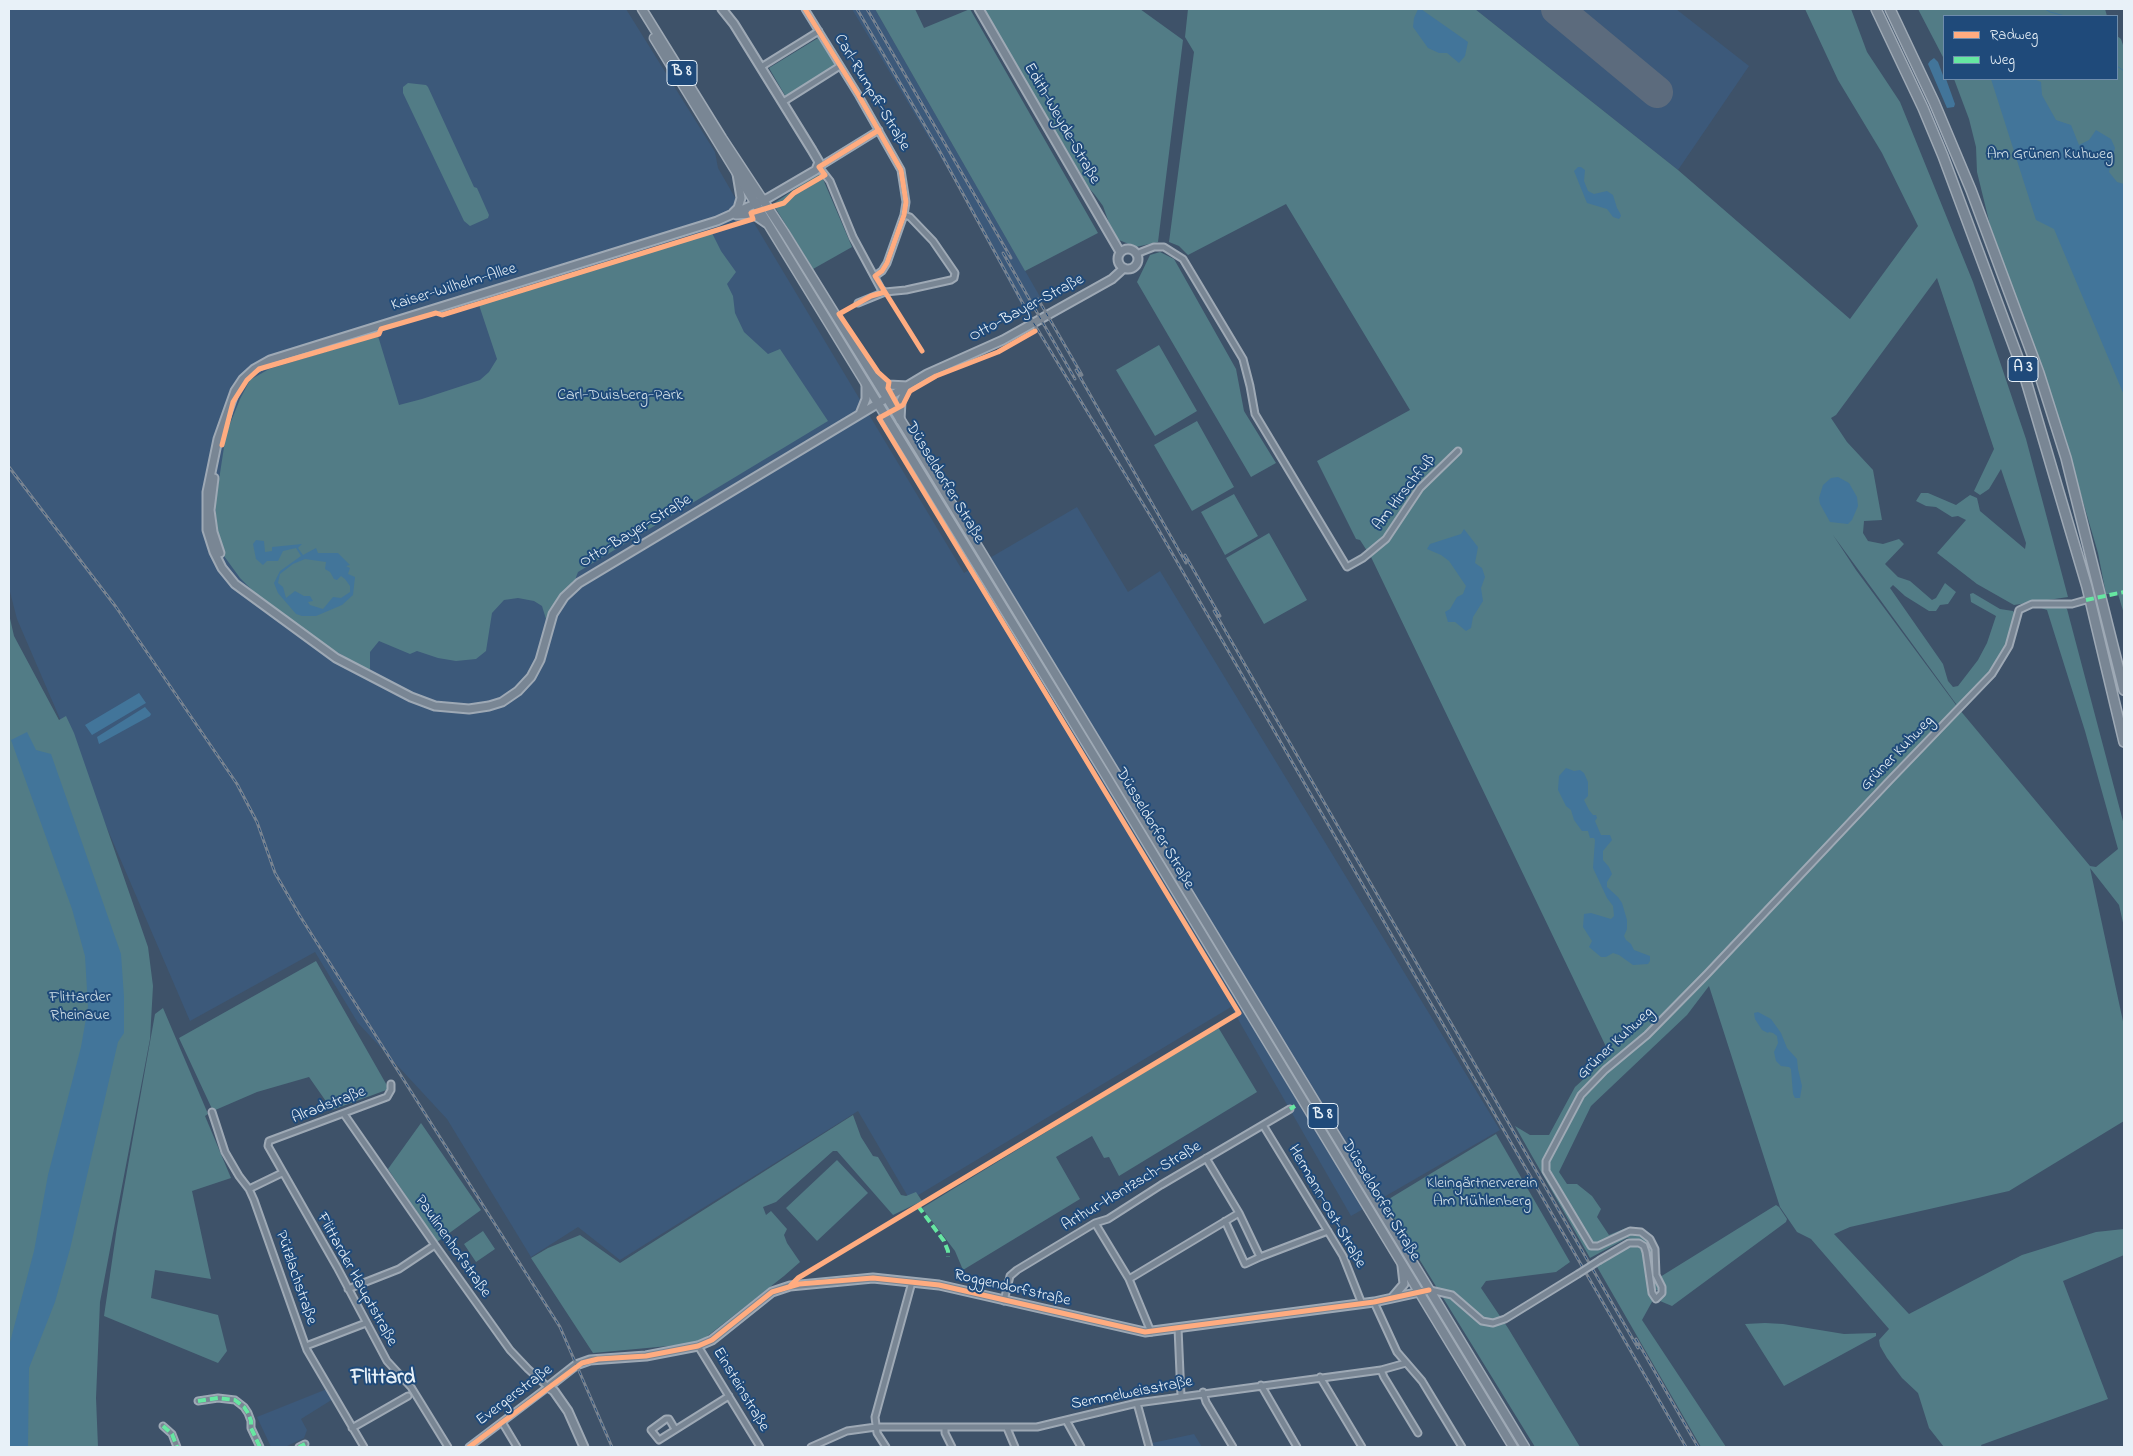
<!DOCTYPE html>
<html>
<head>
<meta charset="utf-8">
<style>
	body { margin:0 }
	#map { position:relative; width:2133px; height:1456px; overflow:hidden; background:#3e5269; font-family:"Indie Flower",sans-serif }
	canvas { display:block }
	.frame { position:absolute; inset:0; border:10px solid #e8f1f8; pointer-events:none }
	.legend { position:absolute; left:1943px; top:15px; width:175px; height:65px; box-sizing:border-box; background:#1f4a7a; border:1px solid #6f8dac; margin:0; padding:6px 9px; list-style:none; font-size:15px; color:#e8f1f8 }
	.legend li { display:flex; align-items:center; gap:10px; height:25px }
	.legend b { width:25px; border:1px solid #6f8dac }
</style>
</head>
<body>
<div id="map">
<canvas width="2133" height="1456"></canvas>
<div class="frame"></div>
<ul class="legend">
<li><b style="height:6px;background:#ffac80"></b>Radweg</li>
<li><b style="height:6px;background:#66e7a1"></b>Weg</li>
</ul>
</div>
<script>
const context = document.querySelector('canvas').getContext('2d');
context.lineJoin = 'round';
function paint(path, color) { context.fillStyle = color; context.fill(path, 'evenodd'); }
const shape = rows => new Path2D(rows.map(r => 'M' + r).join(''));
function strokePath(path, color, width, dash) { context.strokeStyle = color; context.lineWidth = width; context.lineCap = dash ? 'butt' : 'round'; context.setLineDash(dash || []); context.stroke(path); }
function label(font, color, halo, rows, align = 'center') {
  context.font = font + ' "Indie Flower",sans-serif'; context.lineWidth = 4; context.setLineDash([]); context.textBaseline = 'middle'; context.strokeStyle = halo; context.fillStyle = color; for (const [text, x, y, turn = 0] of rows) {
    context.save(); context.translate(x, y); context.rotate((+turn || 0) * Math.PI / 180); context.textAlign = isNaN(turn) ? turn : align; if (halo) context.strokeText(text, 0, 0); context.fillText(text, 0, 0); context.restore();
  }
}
const built = shape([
	[9,9,626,9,715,152,718,168,737,201,733,208,754,223,964,573,1077,507,1128,592,1160,571,1500,1130,1351,1216,1231,1007,910,1200,858,1111,620,1260,578,1227,531,1257,447,1119,358,1023,315,952,190,1021,17,619,9,588],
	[852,9,875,9,1043,302,1025,312,957,185],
	[1475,9,1676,9,1749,66,1678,170],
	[327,1389,333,1399,301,1419,307,1430,304,1438,285,1447,271,1447,257,1417],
	[1194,1434,1202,1447,1153,1447,1152,1443]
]);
const green = shape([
	[875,9,915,9,924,28,970,9,1098,233,1025,271],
	[984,9,1140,9,1183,40,1158,242,1136,247,1119,240,1109,223,1103,206,1095,195,1089,188],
	[1188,9,1475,9,1678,170,1850,319,1918,226,1882,153,1838,80,1805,9,1851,9,1867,52,1900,102,1973,282,2026,439,2068,597,2014,605,1977,584,1937,553,1966,520,1958,516,1952,517,1936,507,1926,506,1916,501,1921,493,1928,493,1956,505,1970,495,1977,498,1980,511,2025,549,2026,543,2001,469,1989,489,1980,495,1974,491,1994,449,1937,278,1836,415,1831,418,1847,442,1873,470,1882,520,1864,521,1863,533,1868,541,1883,544,1899,539,1904,544,1885,564,1898,577,1910,581,1932,600,1936,598,1945,583,1956,592,1948,604,1940,605,1936,611,1929,611,1905,596,1893,585,1890,588,1943,664,1948,681,1953,687,1958,686,1978,660,1987,643,1996,616,1971,602,1970,594,1973,593,2000,609,2013,611,2016,615,2011,639,1991,674,1959,708,1833,535,1856,570,1959,709,2090,866,2096,867,2118,849,2085,731,2047,610,2035,606,2062,604,2067,609,2124,825,2124,927,2119,905,2090,868,2124,1026,2124,1121,2009,1191,1850,1227,1834,1234,1909,1314,2022,1255,2096,1232,2124,1229,2124,1255,2063,1281,2108,1399,1981,1445,1982,1447,1944,1447,1929,1428,1918,1393,1902,1378,1887,1358,1880,1346,1879,1340,1889,1329,1811,1239,1797,1232,1780,1207,1709,986,1687,1015,1591,1106,1559,1172,1567,1184,1577,1184,1592,1196,1601,1209,1597,1217,1609,1235,1626,1228,1642,1234,1653,1245,1661,1290,1656,1290,1652,1274,1650,1252,1642,1241,1627,1238,1590,1258,1515,1126,1530,1135,1549,1135,1575,1087,1610,1055,1371,557,1360,540,1356,539,1317,461,1410,410,1286,204,1188,255,1179,246,1169,242,1194,52,1185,37],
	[1918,9,2105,9,2107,16,1944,16,1944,59],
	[2117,36,2121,39,2124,48,2124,614,2118,594,2106,594,2098,553,2056,409,1990,225,1977,172,1976,147,1969,119,1954,79,2117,79],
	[818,38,836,66,786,97,769,68],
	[408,83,426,85,428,87,474,187,477,188,489,215,488,218,470,226,464,221,403,93,403,87],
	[820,172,852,247,813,269,773,204],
	[712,233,721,251,736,272,727,284,733,296,735,313,744,332,768,354,780,349,828,421,578,572,575,580,555,602,546,619,542,606,534,601,518,598,504,600,492,613,486,651,476,659,456,661,438,658,417,651,410,654,379,641,370,652,370,669,366,669,325,645,293,623,259,597,240,578,224,556,218,535,215,506,226,434,240,399,250,380,269,369,378,336,399,405,422,399,480,380,489,372,497,359,479,305],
	[1160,252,1174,259,1236,369,1244,411,1276,463,1251,477,1137,282,1150,255],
	[1159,345,1197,411,1155,436,1116,370],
	[1197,421,1234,487,1192,511,1154,445],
	[1234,494,1258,536,1225,555,1201,512],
	[1269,533,1307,600,1264,624,1226,558],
	[9,614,14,636,59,720,66,716,74,733,148,947,153,986,150,1039,100,1302,96,1398,98,1447,9,1447],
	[316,961,389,1089,332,1110,309,1077,257,1092,213,1111,179,1038],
	[163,1008,208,1114,205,1116,231,1178,192,1191,211,1279,155,1270,151,1298,218,1315,227,1351,218,1363,104,1316,117,1227,155,1014],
	[1218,1027,1257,1092,1119,1176,1109,1157,1104,1158,1092,1136,1056,1157,1080,1199,963,1270,955,1251,922,1208],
	[853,1115,861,1137,873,1156,878,1157,901,1195,906,1196,916,1192,922,1201,893,1215,837,1151,833,1151,776,1202,763,1207,766,1215,771,1211,787,1229,784,1235,787,1243,800,1262,784,1276,705,1338,690,1344,593,1353,531,1258,548,1248,580,1235,620,1263],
	[421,1123,481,1210,437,1242,388,1169],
	[1496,1134,1570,1262,1556,1272,1486,1281,1481,1288,1508,1328,1580,1447,1535,1447,1384,1202],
	[837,1160,868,1193,817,1241,786,1208],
	[1776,1205,1779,1207,1787,1219,1786,1222,1672,1306,1660,1301,1659,1299,1665,1290,1660,1277],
	[483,1231,495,1249,476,1262,464,1244],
	[1635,1243,1644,1253,1649,1291,1653,1300,1642,1320,1726,1447,1701,1447,1596,1265,1623,1247],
	[1765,1323,1783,1324,1844,1334,1876,1333,1876,1336,1784,1386,1745,1324]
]);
const water = shape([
	[1418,9,1421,9,1468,42,1465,56,1459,63,1447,53,1439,53,1428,48,1413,27,1414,18],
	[1934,58,1938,62,1944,78,1946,79,1955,104,1954,107,1947,108,1928,64,1930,61],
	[1991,79,2034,79,2041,82,2042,95,2056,120,2071,125,2079,145,2089,140,2096,130,2111,139,2115,148,2109,172,2117,182,2124,184,2124,395,2054,229,2036,220],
	[1578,167,1581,167,1585,170,1584,181,1588,191,1594,194,1607,191,1613,195,1617,208,1620,213,1621,216,1619,219,1613,217,1607,209,1587,203,1574,171],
	[1838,477,1849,483,1857,497,1858,506,1852,520,1848,524,1830,522,1820,504,1819,498,1823,485,1831,478],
	[1464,529,1478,547,1475,563,1482,568,1485,577,1481,588,1483,601,1473,617,1471,628,1466,631,1455,622,1448,622,1445,612,1450,609,1457,597,1463,594,1466,586,1449,561,1441,555,1427,549,1430,544,1461,534],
	[256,540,264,541,265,552,272,551,272,547,302,544,298,548,303,555,316,548,318,553,338,553,350,565,346,566,350,568,348,574,355,577,353,595,342,605,316,616,302,616,296,614,278,593,274,583,280,571,301,556,296,548,283,551,278,561,267,561,263,565,256,559,253,544],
	[305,559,326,562,325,569,330,572,334,579,337,580,341,576,345,579,350,586,350,592,341,598,333,597,323,609,310,605,308,602,313,601,310,596,304,596,295,591,286,598,283,587,278,583,280,574,293,564],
	[139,693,146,703,92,735,85,725],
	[145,707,151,714,150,716,99,744,97,737],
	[27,732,36,750,51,754,121,954,124,997,124,1033,118,1042,70,1249,55,1302,29,1368,28,1447,9,1447,9,1346,34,1251,48,1175,81,1047,88,1007,85,956,72,909,11,740],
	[1566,768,1574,771,1580,770,1584,773,1588,782,1588,796,1584,800,1589,810,1593,815,1596,815,1597,818,1595,821,1601,835,1610,835,1612,840,1603,851,1603,860,1609,867,1612,874,1607,882,1607,887,1618,897,1622,903,1627,920,1627,929,1624,936,1626,940,1631,944,1634,950,1650,956,1650,961,1648,964,1633,965,1619,955,1613,953,1606,957,1601,957,1589,947,1592,941,1583,927,1584,914,1591,913,1611,919,1614,916,1613,906,1607,898,1593,868,1595,840,1594,838,1590,838,1588,831,1582,831,1574,820,1571,810,1566,806,1558,790,1559,776],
	[1758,1012,1771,1019,1781,1033,1787,1048,1797,1059,1798,1069,1802,1086,1800,1098,1795,1098,1793,1094,1791,1069,1789,1067,1781,1066,1776,1061,1774,1052,1778,1043,1777,1036,1773,1033,1769,1032,1768,1033,1762,1030,1755,1019,1754,1013]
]);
const stream = shape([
	[2045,9,2050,12,2065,16],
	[2117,66,2124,71]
]);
const runway = shape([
	[1557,9,1657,92]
]);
const street = shape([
	[805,9,859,96,901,170,906,202,904,215,887,263,882,271,875,276],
	[761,67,819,31],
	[783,102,840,66],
	[879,130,819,167,830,181,853,237,881,289,885,292],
	[1136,254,1154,247,1164,247,1183,259,1243,359,1250,386,1255,414,1347,567,1363,558,1386,539,1420,488,1458,451],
	[858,303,885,292,906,290,951,280,954,278,955,273,933,241,910,217,904,215],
	[391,1084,391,1090,387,1097,269,1141,268,1146,337,1267,387,1361,411,1387,448,1447],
	[212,1112,225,1152,239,1176,249,1189,254,1200,307,1350,364,1447],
	[344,1114,435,1245,510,1350,528,1369,548,1387,469,1447],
	[1263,1125,1343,1256,1362,1304],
	[1206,1158,1239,1213,1260,1257,1245,1264,1225,1221],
	[249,1189,282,1173],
	[1095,1223,1129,1279,1151,1332],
	[1260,1257,1328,1231],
	[1600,1260,1629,1243,1639,1243,1644,1246,1646,1252,1652,1293,1656,1299,1662,1293,1662,1287,1656,1275,1655,1249,1650,1239,1641,1232,1630,1231,1598,1246,1591,1246,1546,1171,1546,1161,1581,1095,1605,1070,1647,1035,1707,974,1890,780,1992,674,2009,646,2019,610,2032,604,2072,604,2086,600],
	[1129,1279,1239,1213],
	[348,1289,399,1269,435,1245],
	[1430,1290,1452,1295,1482,1321,1493,1323,1505,1319,1578,1274],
	[1004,1301,1010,1276,1017,1270,1095,1223,1108,1219,1161,1185,1290,1109],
	[1374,1302,1397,1352,1422,1381,1462,1447],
	[1178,1328,1181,1396],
	[306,1346,366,1323],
	[698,1346,760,1447],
	[1381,1370,1384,1377,1418,1433],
	[1320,1377,1362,1447],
	[1261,1385,1297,1447],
	[1203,1392,1206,1402,1233,1447],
	[198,1401,218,1398,235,1400,244,1407,248,1413,251,1421,251,1428,260,1447],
	[1137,1403,1149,1447],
	[1066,1420,1081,1447],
	[502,1422,517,1447],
	[163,1426,172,1434,177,1447],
	[352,1428,408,1396],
	[945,1428,945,1433,952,1447],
	[1007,1428,1015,1447],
	[675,1429,669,1419,666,1419,651,1430,659,1440,729,1396],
	[299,1447,305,1444],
	[811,1447,847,1431,876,1427,1037,1427,1137,1403,1381,1370,1406,1363],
	[886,1447,877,1433,875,1417,912,1282]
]);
const secondary = shape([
	[722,9,734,24,812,150,819,162,816,170,768,198,717,221,270,360,254,369,243,379,235,391,218,439,207,492,207,530,214,552,222,568,235,584,336,658,411,697,435,706,469,709,489,706,502,702,518,691,531,677,540,660,553,614,564,597,579,583,927,374,1003,340,1112,279,1124,268],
	[979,9,1120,252],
	[733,213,738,208,741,198,737,174],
	[736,215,753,214,766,223],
	'1118 259a10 10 0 1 1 20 0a10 10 0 1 1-20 0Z',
	[874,377,888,385,908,386],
	[860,414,866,399,866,384],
	[900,420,901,401,907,388],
	[214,478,210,510,213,532,220,553],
	[1392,1298,1404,1284,1402,1266],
	[584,1447,568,1411,554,1391,548,1387,576,1365,590,1360,646,1356,698,1346,712,1340,772,1292,790,1286,873,1278,939,1285,1145,1332,1374,1302,1429,1290]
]);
const primary = shape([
	[642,9,722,138,784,232,918,448,1525,1447],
	[654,38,1103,771,1513,1447]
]);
const highway = shape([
	[1876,9,1923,108,1943,156,2024,374,2087,587,2124,742],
	[1890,9,1934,102,1971,190,2039,373,2066,458,2124,690]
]);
const rail = shape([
	[857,9,939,150,1033,322,1157,527,1686,1447],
	[867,9,1011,258],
	[1003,253,1075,379],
	[1038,299,1082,375],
	[1076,370,1186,563],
	[9,467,116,607,237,784,257,822,275,873,300,916,560,1327,612,1447],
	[1185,555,1220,616],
	[1214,611,1638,1348],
	[1636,1339,1698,1447]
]);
const streetBridge = shape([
	[1578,1274,1600,1260]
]);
const quiet = shape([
	[2086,600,2124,592],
	[1290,1109,1295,1106],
	[918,1206,944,1241,948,1251,948,1257],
	[198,1401,218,1398,235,1400,244,1407,248,1413,251,1421,251,1428,260,1447],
	[163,1426,172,1434,177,1447],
	[299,1447,305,1444]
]);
const cycleway = shape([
	[805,9,859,96,901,170,906,202,904,215,887,263,882,271,875,276,922,351],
	[885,292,871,296,839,314,878,372,889,382,888,388,898,406],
	[222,445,233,402,247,380,259,369,379,334,381,329,436,313,442,315,753,219,751,213,784,203,794,193,825,175,819,167,879,130],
	[790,1286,798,1278,1239,1013,879,418,903,405,910,391,936,376,998,352,1035,331],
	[469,1447,582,1363,598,1359,646,1356,698,1346,712,1340,772,1292,799,1284,873,1278,939,1285,1145,1332,1374,1302,1429,1290]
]);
const shields = [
	[682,73,30],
	[2023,369,30],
	[1323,1116,30]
];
const shieldNames = [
	["B 8",682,73],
	["A 3",2023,369],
	["B 8",1323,1116]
];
const streetNames = [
	["Carl-Rumpff-Straße",871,93,59],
	["Edith-Weyde-Straße",1061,124,60],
	["Kaiser-Wilhelm-Allee",454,288,-17],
	["Otto-Bayer-Straße",1027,309,-28],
	["Düsseldorfer Straße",944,483,59],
	["Am Hirschfuß",1405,493,-52],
	["Otto-Bayer-Straße",636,532,-31],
	["Grüner Kuhweg",1898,754,-46],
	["Düsseldorfer Straße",1154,829,59],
	["Grüner Kuhweg",1616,1044,-43],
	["Alradstraße",329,1106,-21],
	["Arthur-Hantzsch-Straße",1132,1187,-31],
	["Düsseldorfer Straße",1380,1201,59],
	["Hermann-Ost-Straße",1326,1207,60],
	["Paulinenhofstraße",452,1247,55],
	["Pützlachstraße",295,1278,71],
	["Flittarder Hauptstraße",356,1280,61],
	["Roggendorfstraße",1012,1289,13],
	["Einsteinstraße",740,1390,59],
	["Semmelweisstraße",1132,1394,-11],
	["Evergerstraße",515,1396,-37]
];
const parkNames = [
	["Am Grünen Kuhweg",2050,155],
	["Carl-Duisberg-Park",620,396],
	["Flittarder",80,998],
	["Rheinaue",80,1016],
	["Kleingärtnerverein",1482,1184],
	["Am Mühlenberg",1482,1202]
];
const districtNames = [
	["Flittard",383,1380]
];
paint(built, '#3c597a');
paint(green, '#527c86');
paint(water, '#42759a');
strokePath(stream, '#42759a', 1);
strokePath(runway, '#5c6b7d', 32);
strokePath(street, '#9ea9b5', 9);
strokePath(secondary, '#9ea9b5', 11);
strokePath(primary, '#9ea9b5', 11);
strokePath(highway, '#9ea9b5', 12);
strokePath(street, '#798694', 5);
strokePath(secondary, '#798694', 7);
strokePath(primary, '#798694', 8);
strokePath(highway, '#798694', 9);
strokePath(rail, '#798491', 3);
strokePath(rail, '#1f4a7a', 1, [4]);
strokePath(streetBridge, '#9ea9b5', 9, []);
strokePath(streetBridge, '#798694', 5);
strokePath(quiet, '#66e7a1', 4, [8, 4]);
strokePath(cycleway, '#ffac80', 5);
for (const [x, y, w] of shields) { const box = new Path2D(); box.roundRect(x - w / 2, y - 12.5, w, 25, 4); context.fillStyle = '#1f4a7a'; context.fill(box); strokePath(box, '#e8f1f8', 1); }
label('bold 15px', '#e8f1f8', null, shieldNames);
label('16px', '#e8f1f8', '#1f4a7a', streetNames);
label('16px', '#d2e0e8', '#1f4a7a', parkNames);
label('bold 21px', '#e8f1f8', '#1f4a7a', districtNames);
</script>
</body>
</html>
